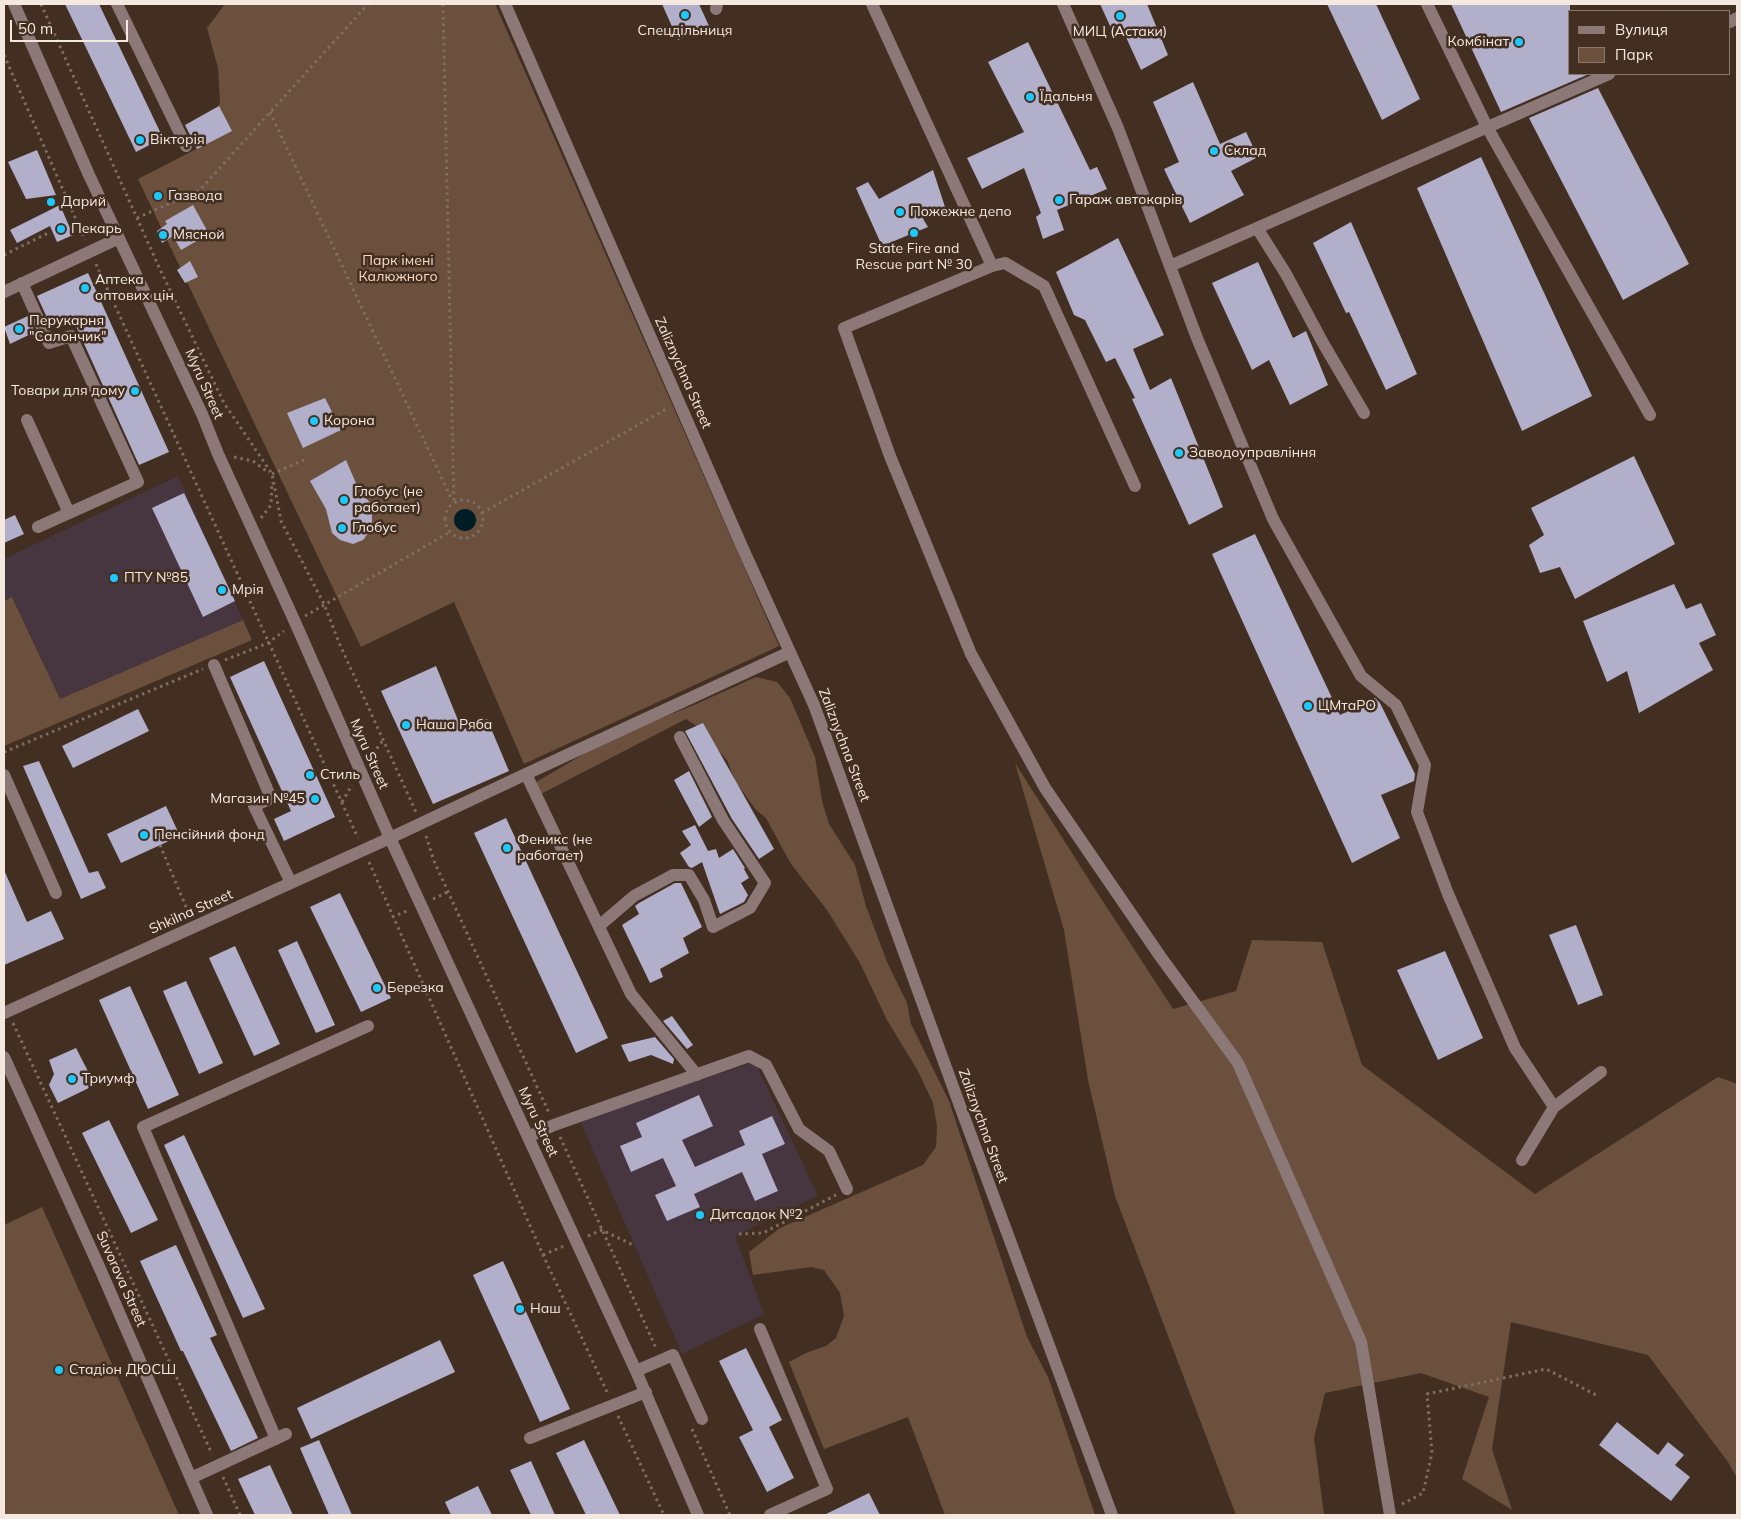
<!DOCTYPE html>
<html>
<head>
<meta charset="utf-8">
<style>
	body { margin:0 }
	#map { position:relative; width:1741px; height:1519px; overflow:hidden; background:#432f21; font-family:Mulish,sans-serif }
	canvas { display:block }
	.frame { position:absolute; inset:0; border:5px solid #f5e8df; pointer-events:none }
	.legend { position:absolute; left:1568px; top:10px; width:162px; height:65px; box-sizing:border-box; background:#432f21; border:1px solid #8a796d; margin:0; padding:6px 9px; list-style:none; font-size:15px; color:#f5e8df }
	.legend li { display:flex; align-items:center; gap:10px; height:25px }
	.legend b { width:25px; border:1px solid #8a796d }
	.scale { position:absolute; left:10px; top:20px; width:118px; height:22px; box-sizing:border-box; border:2px solid #f5e8df; border-top:0; padding-left:6px; font-size:15px; line-height:18px; white-space:nowrap; color:#f5e8df; -webkit-text-stroke:4px #432f21; paint-order:stroke }
</style>
</head>
<body>
<div id="map">
<canvas width="1741" height="1519"></canvas>
<div class="frame"></div>
<ul class="legend">
<li><b style="height:6px;background:#8c7977"></b>Вулиця</li>
<li><b style="height:14px;background:#6b503e"></b>Парк</li>
</ul>
<div class="scale">50 m</div>
</div>
<script>
const context = document.querySelector('canvas').getContext('2d');
context.lineJoin = 'round';
function paint(path, color) { context.fillStyle = color; context.fill(path, 'evenodd'); }
const shape = rows => new Path2D(rows.map(r => 'M' + r).join(''));
function strokePath(path, color, width, dash) { context.strokeStyle = color; context.lineWidth = width; context.lineCap = dash ? 'butt' : 'round'; context.setLineDash(dash || []); context.stroke(path); }
function label(font, color, halo, rows, align = 'center') {
  context.font = font + ' Mulish,sans-serif'; context.lineWidth = 5; context.setLineDash([]); context.textBaseline = 'middle'; context.strokeStyle = halo; context.fillStyle = color; for (const [text, x, y, turn = 0] of rows) {
    context.save(); context.translate(x, y); context.rotate((+turn || 0) * Math.PI / 180); context.textAlign = isNaN(turn) ? turn : align; if (halo) context.strokeText(text, 0, 0); context.fillText(text, 0, 0); context.restore();
  }
}
const education = shape([
	[178,476,243,620,60,699,13,598,4,601,4,559],
	[755,1062,818,1196,735,1236,764,1314,682,1354,581,1123,592,1116]
]);
const green = shape([
	[225,4,495,4,779,646,524,764,454,602,361,647,138,179,210,142,220,101,218,68,207,28],
	[12,597,60,699,243,620,252,640,4,746,4,601],
	[756,677,777,682,790,698,815,757,822,801,829,824,855,865,866,906,887,962,907,1003,911,1024,949,1101,1027,1337,1048,1377,1095,1515,945,1515,908,1417,824,1449,789,1362,806,1353,826,1346,836,1338,844,1316,840,1293,824,1270,811,1267,753,1275,749,1252,780,1228,923,1165,936,1147,937,1126,933,1103,918,1071,887,1020,860,963,827,910,791,864,766,818,756,810,735,781,727,760,695,725,686,719,537,796,533,784,609,739,694,705],
	[1015,763,1089,880,1173,1009,1236,991,1252,940,1322,942,1362,1065,1535,1194,1718,1077,1737,1084,1737,1478,1728,1462,1648,1355,1511,1322,1492,1449,1512,1510,1462,1479,1489,1397,1421,1373,1325,1393,1314,1438,1324,1515,1236,1515,1115,1196,1088,1080,1064,930],
	[42,1207,179,1515,4,1515,4,1225]
]);
const water = shape([
	'454 520a11 11 0 1 1 22 0a11 11 0 1 1-22 0Z'
]);
const building = shape([
	[65,4,99,4,163,138,136,152],
	[662,4,699,4,709,26,678,40],
	[1100,4,1147,4,1168,55,1141,70,1120,24,1111,28],
	[1327,4,1376,4,1420,99,1382,120],
	[1451,4,1570,4,1570,74,1589,74,1501,112],
	[1028,42,1090,170,1097,167,1107,189,1057,210,1064,230,1043,239,1036,217,1041,213,1024,168,982,189,967,158,1024,132,988,62],
	[1193,82,1220,144,1246,132,1258,157,1231,171,1244,195,1190,223,1164,169,1179,162,1153,102],
	[1598,88,1689,264,1623,300,1529,118],
	[219,106,232,131,197,149,185,125],
	[37,150,56,195,26,199,8,162],
	[1481,157,1592,396,1522,431,1417,188],
	[933,170,945,207,922,217,928,227,882,246,856,188,868,182,879,199],
	[60,205,73,235,57,242,50,226,17,243,10,230],
	[193,205,209,234,181,250,173,236,162,243,157,231,167,224,165,221],
	[1351,222,1417,374,1386,390,1349,312,1346,313,1313,243],
	[1118,238,1164,335,1133,349,1150,390,1171,378,1223,507,1189,525,1132,399,1135,398,1115,358,1106,362,1085,320,1074,315,1056,272],
	[190,261,198,277,185,283,177,270],
	[1258,262,1293,338,1306,331,1328,385,1290,405,1269,360,1252,370,1212,283],
	[88,273,169,452,139,465,71,315,50,324,37,296],
	[28,316,35,332,10,344,4,327],
	[325,398,341,430,303,448,287,413],
	[1634,456,1675,544,1575,599,1560,567,1540,573,1529,545,1544,535,1531,508],
	[346,460,358,488,371,504,372,517,372,528,363,540,353,544,340,540,332,533,326,509,310,481],
	[184,493,235,601,203,617,152,508],
	[15,515,24,534,4,543,4,520],
	[1255,534,1340,715,1375,698,1380,703,1415,774,1414,781,1381,795,1400,838,1352,863,1212,554],
	[1674,584,1686,609,1701,603,1716,635,1699,643,1713,670,1639,713,1627,671,1607,682,1583,621],
	[264,661,335,817,284,841,274,819,291,811,230,677],
	[436,666,462,730,487,719,509,771,433,804,381,691],
	[138,709,149,731,73,768,62,746],
	[703,723,774,849,759,859,732,819,685,731],
	[39,761,89,873,98,871,106,888,81,899,23,766],
	[689,771,712,817,699,827,674,780],
	[166,806,180,836,121,863,107,834],
	[506,818,608,1038,576,1053,474,833],
	[695,825,708,851,716,849,719,858,733,849,745,868,744,869,749,878,741,883,748,895,744,902,720,914,702,862,692,868,689,867,680,853,691,845,682,831],
	[4,870,27,922,51,911,64,939,4,965],
	[675,883,681,883,702,927,683,938,689,953,660,969,663,977,650,983,622,925,639,914,635,906,639,903],
	[340,893,391,998,361,1012,310,907],
	[1576,925,1603,995,1578,1005,1549,935],
	[297,941,335,1025,316,1033,278,950],
	[235,946,280,1044,254,1056,209,958],
	[1445,951,1483,1038,1438,1060,1397,970],
	[186,981,223,1063,199,1074,163,991],
	[130,986,179,1095,148,1109,99,1000],
	[672,1016,693,1045,687,1049,663,1021],
	[655,1037,674,1059,673,1064,651,1055,629,1062,621,1045],
	[76,1048,95,1085,58,1103,49,1085,54,1074,49,1060],
	[699,1095,713,1126,682,1140,695,1167,745,1145,739,1131,772,1116,785,1144,762,1154,778,1191,755,1201,742,1172,694,1194,700,1207,667,1221,655,1195,676,1186,663,1158,631,1172,620,1146,642,1137,636,1123],
	[109,1120,158,1220,131,1233,82,1133],
	[184,1135,265,1309,243,1318,164,1145],
	[176,1245,217,1335,210,1338,258,1438,231,1451,183,1351,181,1351,140,1261],
	[503,1261,570,1409,540,1422,473,1275],
	[440,1340,455,1372,311,1439,297,1408],
	[746,1348,782,1420,769,1427,794,1478,767,1492,739,1437,753,1430,719,1361],
	[1617,1422,1658,1455,1668,1442,1684,1455,1675,1465,1690,1477,1671,1501,1599,1445],
	[319,1440,352,1515,329,1515,300,1448],
	[584,1440,620,1515,586,1515,556,1453],
	[531,1461,555,1515,531,1515,510,1470],
	[270,1465,293,1515,255,1515,238,1479],
	[478,1486,492,1515,451,1515,445,1502],
	[869,1493,880,1515,824,1515]
]);
const path = shape([
	[41,4,158,265,224,403,272,474,281,521,324,604,340,645,416,812],
	[443,4,454,503],
	[4,55,85,240],
	[270,112,452,500],
	[137,218,200,190,368,4],
	[4,255,48,233],
	[96,264,358,838],
	[234,457,253,461,269,473],
	[272,474,306,459],
	'445 519a19 19 0 1 1 38 0a19 19 0 1 1-38 0Z',
	[482,513,668,408],
	[261,518,271,505,272,482],
	[305,616,450,532],
	[225,660,268,643,284,631],
	[4,752,203,669],
	[369,759,383,740],
	[342,802,352,785],
	[426,836,434,861,549,1113],
	[160,845,186,907],
	[369,862,543,1255,608,1394],
	[433,899,448,892],
	[392,917,409,910],
	[13,1023,212,1454],
	[560,1137,656,1348],
	[739,1234,763,1233,836,1195],
	[588,1236,602,1230,635,1246],
	[543,1255,564,1246],
	[618,1416,664,1515],
	[692,1429,730,1515],
	[223,1477,240,1515],
	[1402,1504,1423,1493,1432,1453,1427,1394,1546,1369,1598,1396]
]);
const minor = shape([
	[14,4,89,175,202,414,218,454,295,622,390,838,636,1371,698,1515],
	[117,4,186,146],
	[505,4,743,549,814,705,960,1106,1112,1515],
	[872,4,992,266],
	[1063,4,1118,128,1197,338,1273,519,1361,676,1396,705,1425,765,1417,812,1448,894,1515,1048,1554,1107],
	[1427,4,1487,127,1650,415],
	[716,9,717,4],
	[1730,22,1737,18],
	[1257,228,1286,274,1323,343,1364,413],
	[1170,266,1609,74],
	[22,283,49,343,71,336,138,482,38,527],
	[4,292,119,238],
	[27,420,69,513],
	[1135,486,1044,286,1005,263,992,266,844,328,890,456,971,654,1045,788,1160,956,1238,1063,1361,1342,1390,1515],
	[214,665,271,798,254,806,291,883],
	[526,774,631,994,697,1075],
	[4,775,56,893],
	[599,926,634,896,673,875,689,875,704,900,713,927,750,908,765,883,723,820,680,737],
	[4,1013,390,838,526,774,790,652],
	[4,1057,101,1271,207,1515],
	[528,1137,554,1125,749,1056,766,1065,799,1129,829,1151,847,1189],
	[1522,1160,1554,1107,1601,1072],
	[760,1329,827,1489,770,1515],
	[636,1371,673,1355,702,1419],
	[530,1438,646,1392],
	[276,1439,143,1127,368,1026],
	[191,1478,286,1434]
]);
const markers = [
	[685,15,5,"#1dc9fc"],
	[1120,16,5,"#1dc9fc"],
	[1519,42,5,"#1dc9fc"],
	[1030,97,5,"#1dc9fc"],
	[140,140,5,"#1dc9fc"],
	[1214,151,5,"#1dc9fc"],
	[158,196,5,"#1dc9fc"],
	[1059,200,5,"#1dc9fc"],
	[51,202,5,"#1dc9fc"],
	[900,212,5,"#1dc9fc"],
	[61,229,5,"#1dc9fc"],
	[914,233,5,"#1dc9fc"],
	[163,235,5,"#1dc9fc"],
	[85,288,5,"#1dc9fc"],
	[19,329,5,"#1dc9fc"],
	[135,391,5,"#1dc9fc"],
	[314,421,5,"#1dc9fc"],
	[1179,453,5,"#1dc9fc"],
	[344,500,5,"#1dc9fc"],
	[342,528,5,"#1dc9fc"],
	[114,578,5,"#1dc9fc"],
	[222,590,5,"#1dc9fc"],
	[1308,706,5,"#1dc9fc"],
	[406,725,5,"#1dc9fc"],
	[310,775,5,"#1dc9fc"],
	[315,799,5,"#1dc9fc"],
	[144,835,5,"#1dc9fc"],
	[507,848,5,"#1dc9fc"],
	[377,988,5,"#1dc9fc"],
	[72,1079,5,"#1dc9fc"],
	[700,1215,5,"#1dc9fc"],
	[520,1309,5,"#1dc9fc"],
	[59,1370,5,"#1dc9fc"]
];
const poiNames = [
	["Спецдільниця",685,31,"center"],
	["МИЦ (Астаки)",1120,32,"center"],
	["Комбінат",1509,42,"right"],
	["Їдальня",1040,97],
	["Вікторія",150,140],
	["Склад",1224,151],
	["Газвода",168,196],
	["Гараж автокарів",1069,200],
	["Дарий",61,202],
	["Пожежне депо",910,212],
	["Пекарь",71,229],
	["Мясной",173,235],
	["State Fire and",914,249,"center"],
	["Rescue part № 30",914,265,"center"],
	["Аптека",95,280],
	["оптових цін",95,296],
	["Перукарня",29,321],
	["\"Салончик\"",29,337],
	["Товари для дому",125,391,"right"],
	["Корона",324,421],
	["Заводоуправління",1189,453],
	["Глобус (не",354,492],
	["работает)",354,508],
	["Глобус",352,528],
	["ПТУ №85",124,578],
	["Мрія",232,590],
	["ЦМтаРО",1318,706],
	["Наша Ряба",416,725],
	["Стиль",320,775],
	["Магазин №45",305,799,"right"],
	["Пенсійний фонд",154,835],
	["Феникс (не",517,840],
	["работает)",517,856],
	["Березка",387,988],
	["Триумф",82,1079],
	["Дитсадок №2",710,1215],
	["Наш",530,1309],
	["Стадіон ДЮСШ",69,1370]
];
const parkNames = [
	["Парк імені",398,261],
	["Калюжного",398,277]
];
const streetNames = [
	["Zaliznychna Street",683,373,66],
	["Myru Street",204,384,66],
	["Zaliznychna Street",844,745,69],
	["Myru Street",369,754,66],
	["Shkilna Street",191,912,-24],
	["Myru Street",538,1122,65],
	["Zaliznychna Street",983,1126,70],
	["Suvorova Street",121,1279,66]
];
paint(education, '#47353f');
paint(green, '#6b503e');
paint(water, '#001c24');
paint(building, '#b2afca');
strokePath(path, '#7f6e61', 3, [2.5, 4]);
strokePath(minor, '#8c7977', 12);
for (const [x, y, r, color] of markers) { const dot = new Path2D(); dot.arc(x, y, r, 0, 2 * Math.PI); context.fillStyle = color; context.fill(dot); strokePath(dot, '#432f21', 2); }
label('14px', '#f5e8df', '#432f21', poiNames, 'left');
label('14px', '#fad8c2', '#432f21', parkNames);
label('14px', '#f5e8df', '#432f21', streetNames);
</script>
</body>
</html>
